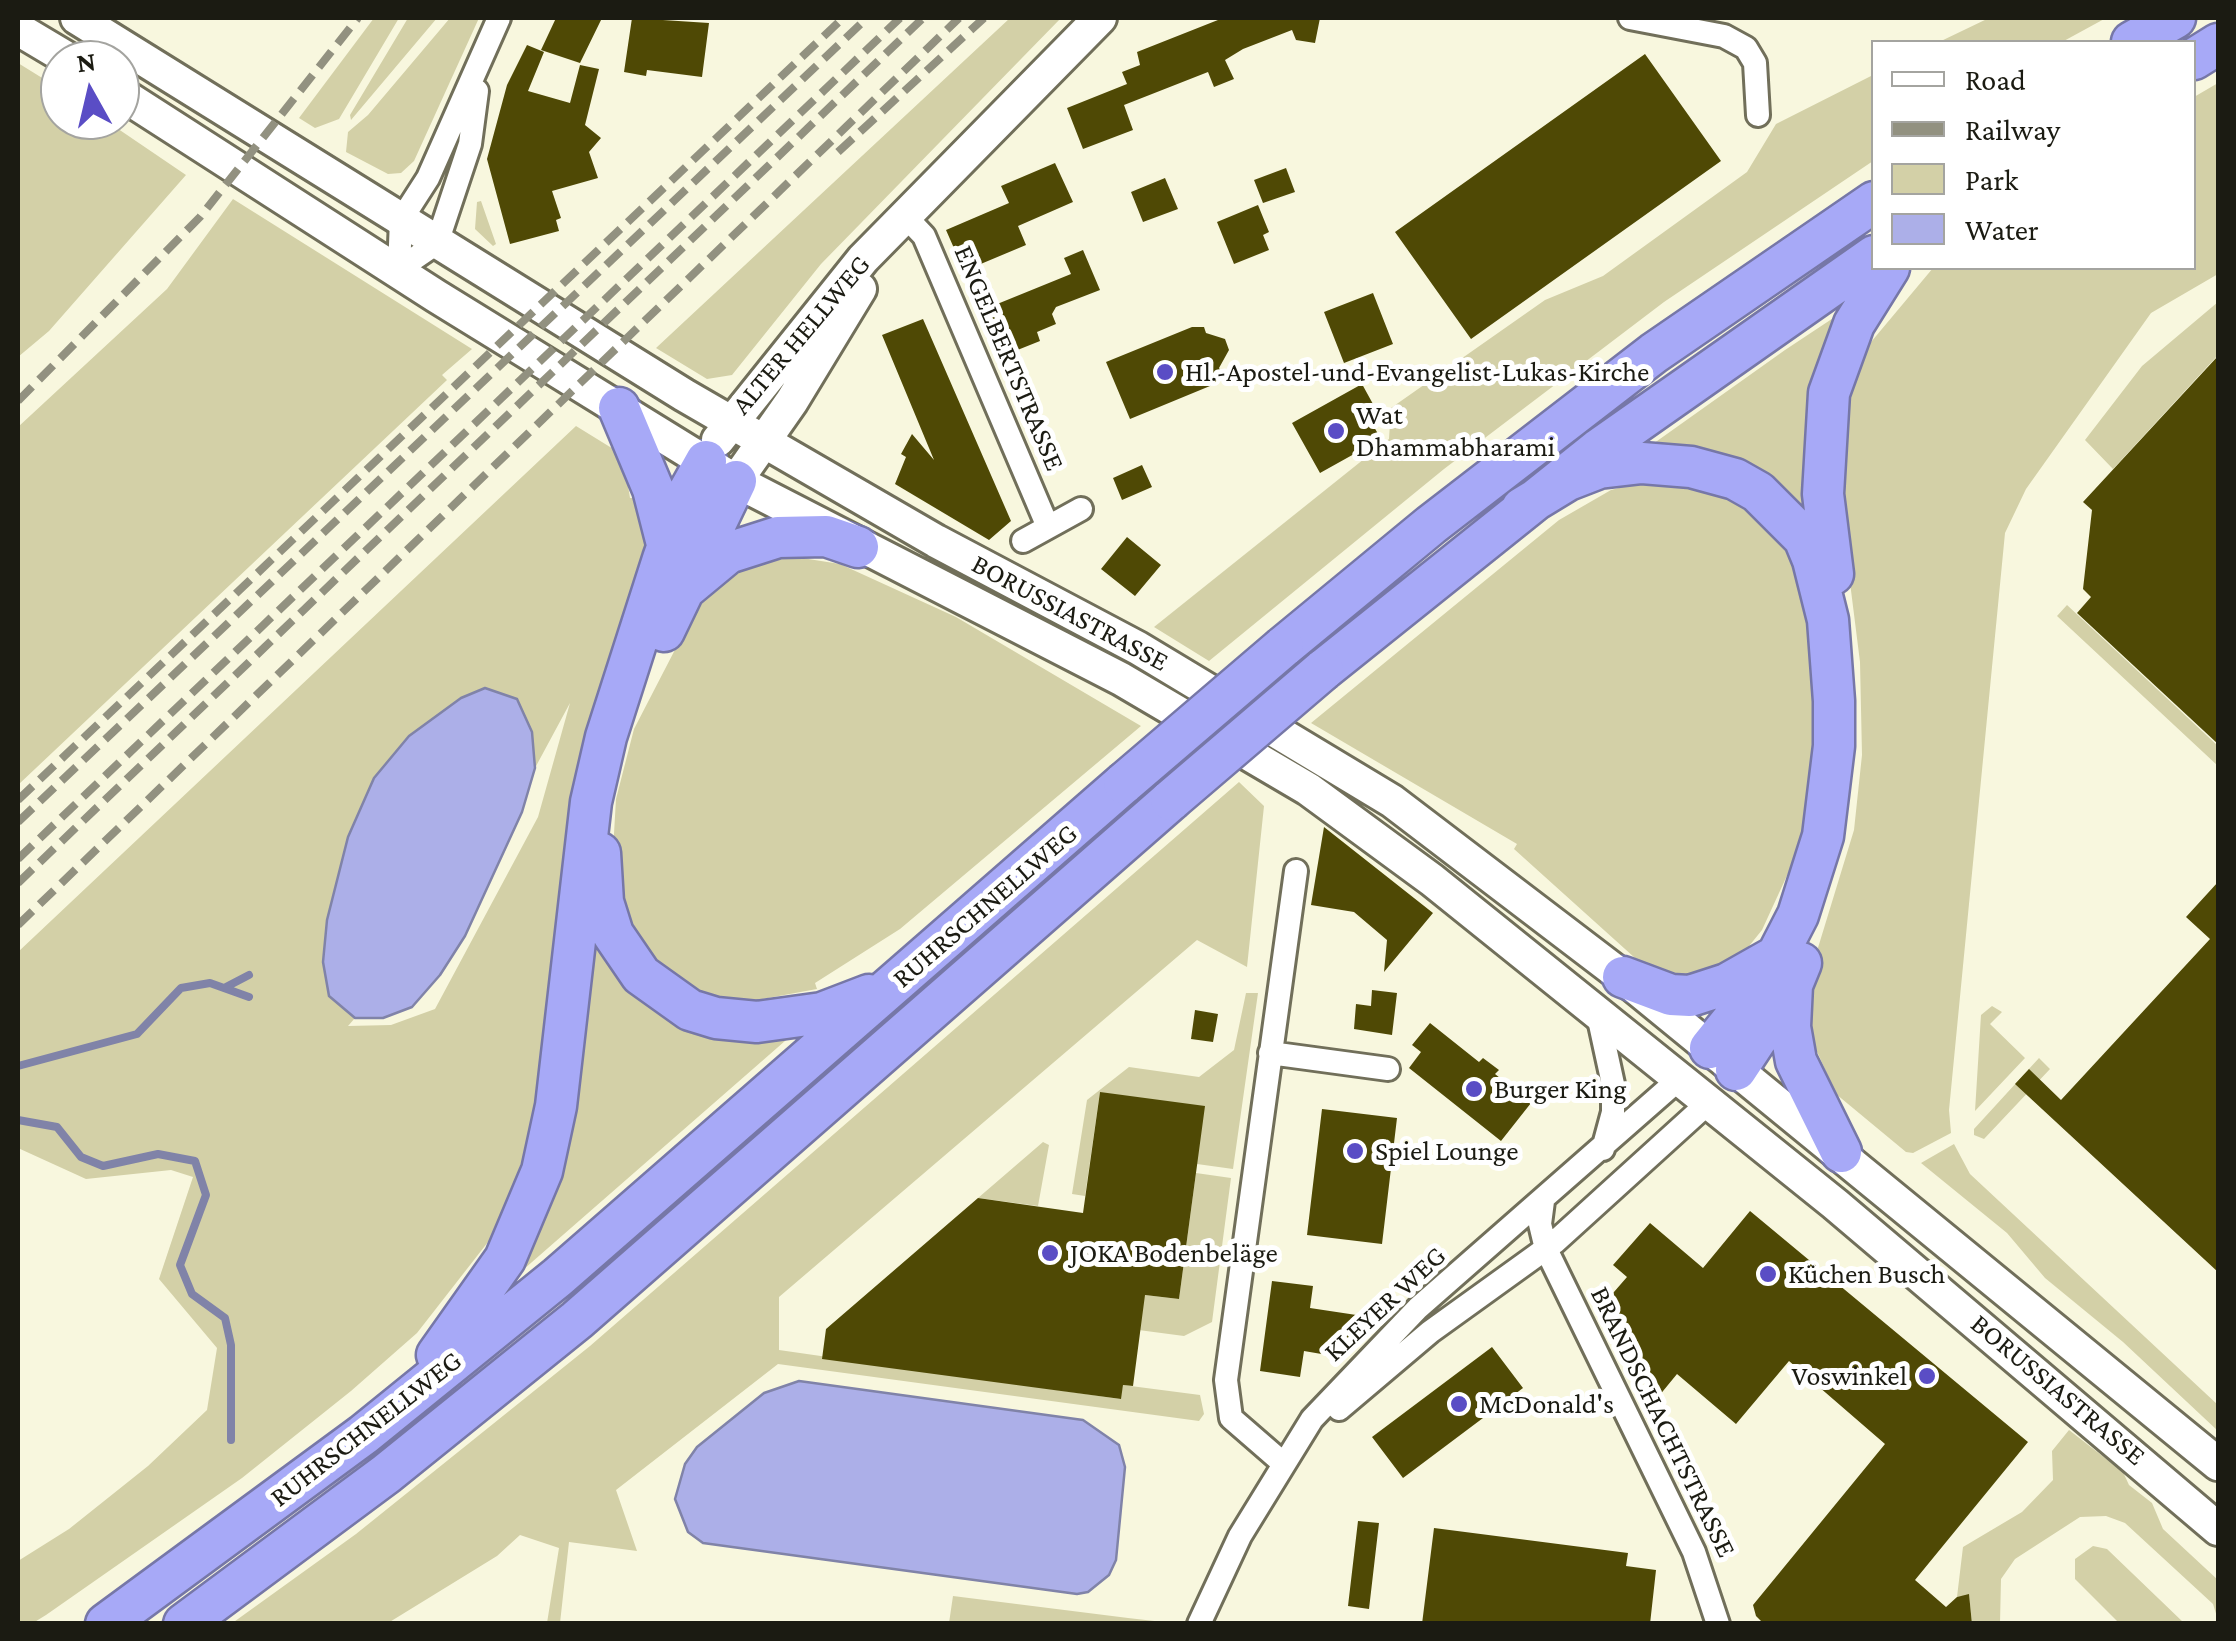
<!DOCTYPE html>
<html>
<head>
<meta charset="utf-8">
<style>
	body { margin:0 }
	#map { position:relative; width:2236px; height:1641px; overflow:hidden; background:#f8f7de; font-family:"Crimson Pro",serif }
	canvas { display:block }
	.frame { position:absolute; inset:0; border:20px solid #1b1b12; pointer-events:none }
	.legend { position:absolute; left:1871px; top:40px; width:325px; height:230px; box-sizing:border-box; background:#fff; border:2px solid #a4a4a0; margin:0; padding:12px 18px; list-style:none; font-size:30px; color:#1b1b12 }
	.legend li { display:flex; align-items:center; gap:20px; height:50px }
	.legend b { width:50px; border:2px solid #a4a4a0 }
	.north { position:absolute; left:40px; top:40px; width:100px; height:100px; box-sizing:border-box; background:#fff; border:2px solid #a4a4a0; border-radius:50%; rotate:352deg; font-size:28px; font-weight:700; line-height:40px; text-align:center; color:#1b1b12 }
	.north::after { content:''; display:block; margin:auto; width:35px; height:45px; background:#5a4dc5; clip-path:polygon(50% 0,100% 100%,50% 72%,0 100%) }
</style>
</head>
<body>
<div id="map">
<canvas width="2236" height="1641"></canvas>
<div class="frame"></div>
<ul class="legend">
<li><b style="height:12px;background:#fff"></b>Road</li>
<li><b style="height:12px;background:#929180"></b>Railway</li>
<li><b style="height:28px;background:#d3d0a7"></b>Park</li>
<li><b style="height:28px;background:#acafe8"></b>Water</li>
</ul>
<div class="north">N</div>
</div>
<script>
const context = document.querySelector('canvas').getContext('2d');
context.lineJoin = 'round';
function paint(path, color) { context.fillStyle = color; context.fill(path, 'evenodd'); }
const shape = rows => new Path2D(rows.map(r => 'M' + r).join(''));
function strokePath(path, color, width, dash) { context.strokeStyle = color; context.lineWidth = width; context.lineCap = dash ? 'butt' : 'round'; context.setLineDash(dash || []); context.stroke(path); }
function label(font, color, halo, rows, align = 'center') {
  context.font = font + ' "Crimson Pro",serif'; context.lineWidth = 10; context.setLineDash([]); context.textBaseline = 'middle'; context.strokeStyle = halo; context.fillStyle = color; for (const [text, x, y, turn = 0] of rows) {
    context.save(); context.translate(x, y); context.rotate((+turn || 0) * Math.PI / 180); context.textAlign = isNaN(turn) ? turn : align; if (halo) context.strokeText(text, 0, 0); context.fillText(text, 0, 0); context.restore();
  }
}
const green = shape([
	[374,18,399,18,339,119,315,128,299,118],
	[408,18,437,18,351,120,350,115],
	[450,18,479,18,414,161,401,173,388,174,346,152,348,132,368,115],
	[1010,18,1061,18,821,264,732,375,707,379,656,348],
	[1989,18,2106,18,2062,42,1939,42],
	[18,63,60,89,60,120,105,120,186,175,49,331,18,357],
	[1873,75,1873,161,1664,302,1444,469,1209,661,1154,627,1389,439,1391,408,1545,300,1603,276,1747,172,1776,124],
	[2218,83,2218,274,2151,313,2026,489,2005,533,1949,1110,1951,1133,1913,1153,1906,1152,1836,1094,1815,1047,1806,1049,1806,987,1854,830,1862,755,1860,662,1838,487,1840,426,1866,348,1933,268,2194,268,2194,97],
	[233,199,472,349,442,375,447,380,18,785,18,427,167,289],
	[481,201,496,244,493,246,475,229,477,202],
	[1859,301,1813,529,1636,456,1785,350],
	[2218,302,2218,355,2113,469,2085,440,2142,366],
	[576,426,623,455,630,498,649,498,649,561,536,1123,495,1233,417,1333,351,1391,242,1478,46,1615,33,1623,18,1624,18,1561,69,1529,148,1466,207,1410,217,1348,159,1279,193,1177,171,1170,86,1179,18,1148,18,952],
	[570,703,538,817,435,1009,391,1025,348,1026,355,1018,329,996,323,962,327,920,348,837,374,778,532,732,535,768],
	[1661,477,1742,496,1793,552,1815,606,1816,765,1801,845,1762,930,1737,961,1706,975,1668,975,1635,958,1514,849,1517,844,1311,723,1559,520,1611,490],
	[783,555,840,564,956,617,1141,726,900,929,815,983,817,989,735,1004,695,992,655,965,625,925,612,868,616,799,634,729,695,611,721,575],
	[2067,605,2218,746,2218,766,2057,616],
	[1239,782,1264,806,1247,967,1197,940,779,1297,779,1350,1120,1399,1123,1385,1200,1395,1204,1414,1199,1421,778,1364,616,1490,637,1551,569,1542,560,1623,547,1623,559,1548,520,1535,497,1556,388,1623,231,1624,356,1534,590,1346],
	[588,917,630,986,655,1010,687,1029,793,1034,508,1283],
	[1246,993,1258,993,1233,1169,1197,1164,1100,1092,1085,1196,1072,1194,1087,1100,1129,1067,1199,1077,1234,1050],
	[1992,1006,2002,1012,1990,1024,2025,1058,1975,1111,1981,1015],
	[2039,1058,2050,1069,1984,1139,1974,1135,1974,1129],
	[1043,1142,1049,1145,1038,1206,978,1198],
	[1954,1144,1970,1174,2218,1405,2218,1431,2123,1342,2045,1278,2007,1233,1921,1163],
	[1196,1173,1231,1178,1212,1322,1184,1336,1131,1329,1136,1294,1179,1299],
	[2069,1430,2123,1472,2129,1485,2152,1503,2163,1529,2218,1580,2218,1620,2213,1604,2125,1523,2106,1516,2080,1517,2015,1559,2001,1579,2000,1623,1972,1623,1969,1595,1957,1597,1963,1547,2022,1512,2053,1480,2052,1451],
	[2093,1546,2107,1549,2184,1623,2119,1623,2075,1579,2075,1559],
	[953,1596,1128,1618,1172,1623,949,1623]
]);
const water = shape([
	[485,688,517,699,532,732,535,768,522,812,465,936,440,975,412,1007,383,1018,355,1018,329,996,323,962,327,920,348,837,374,778,409,736,461,698,485,688],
	[799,1381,1083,1420,1119,1445,1125,1467,1116,1560,1109,1575,1088,1592,1077,1594,703,1543,688,1532,675,1499,685,1464,697,1447,764,1393,799,1381]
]);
const stream = shape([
	[226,987,249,975],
	[18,1066,137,1034,181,988,210,983,249,997],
	[18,1120,57,1127,81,1157,103,1166,158,1154,195,1161,206,1195,180,1265,192,1294,225,1318,231,1345,231,1440]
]);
const building = shape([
	[556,18,602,18,580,63,541,50],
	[632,18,709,23,702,77,647,70,646,76,624,72],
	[1223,18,1320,18,1315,43,1296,40,1292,30,1243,49,1225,60,1234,79,1214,87,1208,72,1124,105,1133,130,1083,149,1067,108,1127,84,1122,72,1140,65,1137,52],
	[527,45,544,52,528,91,570,103,580,65,599,69,585,125,601,138,589,152,598,178,552,191,561,218,556,220,559,231,510,244,487,159,507,85],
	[1645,54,1721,161,1471,339,1395,232],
	[1055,163,1073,202,1018,226,1026,245,964,271,946,230,1009,203,1001,186],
	[1286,168,1295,192,1263,203,1254,180],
	[1165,178,1178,209,1143,222,1131,192],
	[1258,205,1269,232,1263,235,1269,250,1234,264,1217,222],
	[1083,250,1100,290,1056,307,1052,314,1056,324,1037,332,1040,341,1000,357,980,311,1071,274,1064,258],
	[1373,293,1393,344,1344,363,1324,312],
	[923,319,1011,521,989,540,895,484,906,457,901,454,912,434,934,460,882,335],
	[1192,327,1204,327,1206,333,1225,339,1229,350,1219,368,1223,375,1210,386,1130,419,1106,362],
	[2218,356,2218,744,2077,613,2091,597,2083,589,2092,510,2083,502],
	[1362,384,1379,415,1370,420,1381,439,1320,473,1292,423],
	[1142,465,1152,487,1122,500,1113,478],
	[1127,537,1161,565,1135,596,1101,569],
	[1324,827,1433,913,1384,972,1387,940,1354,912,1311,905],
	[2218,882,2218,1272,2015,1084,2029,1069,2061,1100,2210,939,2186,917],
	[1372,990,1397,993,1392,1035,1354,1029,1356,1004,1371,1006],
	[1195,1010,1218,1014,1213,1042,1191,1039],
	[1430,1023,1479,1062,1483,1058,1499,1070,1495,1074,1531,1103,1501,1141,1409,1068,1421,1052,1412,1045],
	[1100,1092,1205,1106,1179,1299,1145,1295,1133,1386,1123,1385,1121,1399,822,1359,826,1329,978,1198,1083,1213],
	[1322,1109,1397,1118,1382,1244,1307,1235],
	[1750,1211,2028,1442,1915,1580,1946,1607,1957,1597,1969,1594,1972,1624,1764,1624,1756,1616,1753,1605,1885,1444,1789,1361,1736,1424,1677,1374,1654,1402,1607,1300,1627,1277,1613,1265,1650,1223,1703,1268],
	[1272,1281,1313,1286,1310,1308,1363,1316,1359,1339,1342,1337,1339,1357,1304,1351,1300,1377,1260,1371],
	[1492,1347,1523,1388,1403,1478,1372,1437],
	[1358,1521,1379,1523,1369,1609,1348,1606],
	[1434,1528,1628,1553,1626,1566,1656,1570,1650,1624,1422,1624]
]);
const street = shape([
	[1630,18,1724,36,1746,48,1755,63,1758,115],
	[907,218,924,236,1048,527],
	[399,269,401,220,428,178,499,18],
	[399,269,437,243,470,144,477,91],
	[1023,541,1081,509],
	[1598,1015,1613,1084,1613,1112,1603,1149],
	[1270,1053,1388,1069],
	[1543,1201,1540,1224,1546,1249,1694,1552,1718,1624],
	[1339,1409,1430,1332,1555,1242,1707,1104],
	[1284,1464,1231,1418,1226,1380,1296,871],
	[1199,1624,1240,1536,1312,1419,1418,1308,1678,1080]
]);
const secondary = shape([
	[77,18,684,395,936,541,1138,648,1392,801,1623,977,2218,1464],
	[18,29,70,60],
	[120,93,436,296,736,481,1121,679,1308,789,1432,880,1835,1204,2218,1529],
	[718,440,863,259,1100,18],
	[736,481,792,401,860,289]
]);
const highway = shape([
	[2132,42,2175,18],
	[2194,59,2218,44],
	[619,408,653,489,668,548],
	[1522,508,1568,480,1599,468,1642,463,1691,467,1735,479,1758,492,1804,538,1813,560,1828,620,1834,701,1834,746,1823,836,1798,915,1764,981,1710,1048],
	[1833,574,1823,494,1829,393,1854,324,1889,268],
	[687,587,728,553,778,537,826,536,858,547],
	[664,631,736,481],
	[1283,647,1431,525,1654,353,1874,202],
	[1323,670,1599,449,1874,256],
	[600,853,603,902,613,934,641,975,690,1010,716,1018,757,1022,822,1013,869,995],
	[1623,977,1671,995,1690,996,1727,984,1773,958],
	[1792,985,1790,1027,1796,1061,1841,1152],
	[1736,1070,1792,985,1801,963],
	[437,1355,505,1259,542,1171,556,1106,591,802,606,737,663,559,683,502,706,461],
	[106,1624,363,1435,558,1277,1124,783],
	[184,1624,386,1474,577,1320,1171,800]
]);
const rail = shape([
	[838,152,984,18],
	[18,401,200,217,358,18],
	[18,800,843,18],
	[18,822,867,18],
	[18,859,900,18],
	[18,883,923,18],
	[18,925,959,18]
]);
const highwayBridge = shape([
	[1124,783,1283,647],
	[1171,800,1323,670]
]);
const markers = [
	[1165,372,10,"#5a4dc5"],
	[1336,431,10,"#5a4dc5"],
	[1474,1089,10,"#5a4dc5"],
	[1355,1151,10,"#5a4dc5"],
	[1050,1253,10,"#5a4dc5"],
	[1768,1274,10,"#5a4dc5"],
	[1927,1376,10,"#5a4dc5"],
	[1459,1404,10,"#5a4dc5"]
];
const streetNames = [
	["ALTER HELLWEG",801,335,-50],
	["ENGELBERTSTRASSE",1009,358,67],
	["BORUSSIASTRASSE",1070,613,28],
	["RUHRSCHNELLWEG",985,906,-41],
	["KLEYER WEG",1385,1304,-43],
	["BORUSSIASTRASSE",2058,1390,40],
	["BRANDSCHACHTSTRASSE",1663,1422,64],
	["RUHRSCHNELLWEG",366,1429,-38]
];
const poiNames = [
	["Hl.-Apostel-und-Evangelist-Lukas-Kirche",1185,372],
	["Wat",1356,415],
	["Dhammabharami",1356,447],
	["Burger King",1494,1089],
	["Spiel Lounge",1375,1151],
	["JOKA Bodenbeläge",1070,1253],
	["Küchen Busch",1788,1274],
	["Voswinkel",1907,1376,"right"],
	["McDonald's",1479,1404]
];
paint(green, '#d3d0a7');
paint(water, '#acafe8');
strokePath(water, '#8083a8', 2.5);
strokePath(stream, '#8083a8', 8);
paint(building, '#4f4905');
strokePath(street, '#716f5a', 28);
strokePath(secondary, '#716f5a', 38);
strokePath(highway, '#7677a7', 45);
strokePath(street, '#fff', 22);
strokePath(secondary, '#fff', 32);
strokePath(highway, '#a7a9f7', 40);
strokePath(rail, '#929180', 8, [20, 10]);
strokePath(highwayBridge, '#7677a7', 45, []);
strokePath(highwayBridge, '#a7a9f7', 40);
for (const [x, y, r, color] of markers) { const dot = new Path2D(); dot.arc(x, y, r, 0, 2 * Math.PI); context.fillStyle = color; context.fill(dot); strokePath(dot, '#fff', 4); }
label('28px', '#1b1b12', '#fff', streetNames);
label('28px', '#1b1b12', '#fff', poiNames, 'left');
</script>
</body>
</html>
